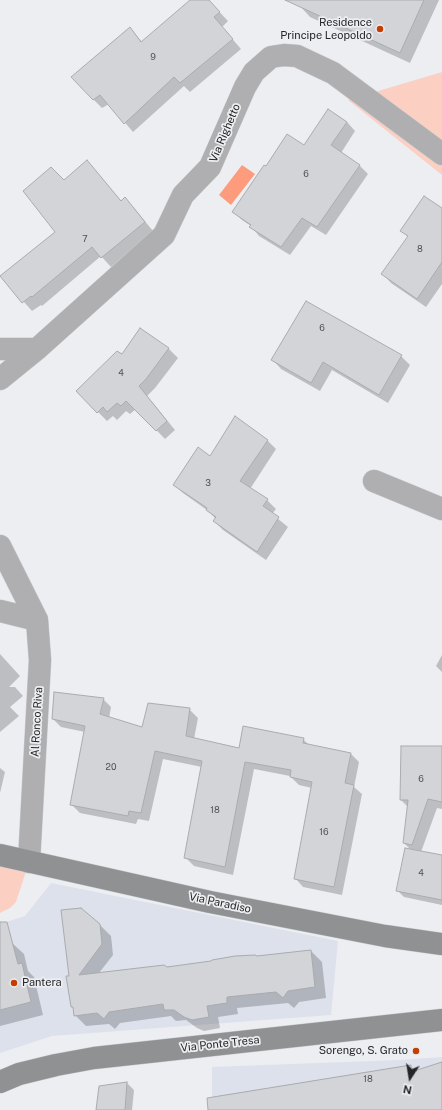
<!DOCTYPE html>
<html>
<head>
<meta charset="utf-8">
<style>
	body { margin:0 }
	#map { position:relative; width:442px; height:1110px; overflow:hidden; background:#eceef2; font-family:"Public Sans",sans-serif }
	canvas { display:block }
	.north { position:absolute; left:390px; top:1058px; width:40px; height:40px; -webkit-text-stroke:3px #eceef2; paint-order:stroke; rotate:192deg; font-size:11px; font-weight:700; line-height:16px; text-align:center; color:#252527 }
	.north::after { content:''; display:block; margin:auto; width:14px; height:18px; background:#252527; clip-path:polygon(50% 0,100% 100%,50% 72%,0 100%) }
</style>
</head>
<body>
<div id="map">
<canvas width="442" height="1110"></canvas>
<div class="north">N</div>
</div>
<script>
const context = document.querySelector('canvas').getContext('2d');
context.lineJoin = 'round';
function paint(path, color) { context.fillStyle = color; context.fill(path, 'evenodd'); }
const shape = rows => new Path2D(rows.map(r => 'M' + r).join(''));
function strokePath(path, color, width, dash) { context.strokeStyle = color; context.lineWidth = width; context.lineCap = dash ? 'butt' : 'round'; context.setLineDash(dash || []); context.stroke(path); }
function label(font, color, halo, rows, align = 'center') {
  context.font = font + ' "Public Sans",sans-serif'; context.lineWidth = 3.5; context.setLineDash([]); context.textBaseline = 'middle'; context.strokeStyle = halo; context.fillStyle = color; for (const [text, x, y, turn = 0] of rows) {
    context.save(); context.translate(x, y); context.rotate((+turn || 0) * Math.PI / 180); context.textAlign = isNaN(turn) ? turn : align; if (halo) context.strokeText(text, 0, 0); context.fillText(text, 0, 0); context.restore();
  }
}
const built = shape([
	[51,883,338,941,331,1015,52,1036,0,1053,0,924,25,916],
	[442,1057,442,1110,212,1110,212,1067,399,1060]
]);
const green = shape([
	[442,72,442,175,348,100],
	[0,855,29,862,16,902,10,908,0,913]
]);
const water = shape([
	[242,165,255,174,231,205,219,195]
]);
const shadow = shape([
	[192,0,208,0,228,21,222,27,241,49,190,92,184,86,133,132,109,104,102,108,93,99,130,28,142,42],
	[303,0,439,0,410,63,310,17,300,6],
	[347,122,355,131,341,153,360,166,368,174,326,235,311,226,290,255,259,236,251,226,242,220,233,211,266,167],
	[87,162,122,202,125,199,134,208,153,231,111,267,101,256,42,306,41,305,32,311,1,276,56,232,64,182],
	[442,209,442,284,426,307,391,283,383,274,408,237,402,231],
	[306,302,401,356,410,365,388,403,332,370,320,391,281,369,273,360],
	[140,329,169,349,178,358,155,388,147,396,175,430,165,439,136,409,130,414,126,411,117,420,113,416,107,421,77,391,122,356],
	[267,440,276,449,250,489,267,500,276,509,272,514,288,527,266,560,223,530,214,521,216,519,207,510,183,493,174,485,210,457],
	[0,654,20,676,9,687,15,687,23,696,10,707,19,716,0,732],
	[442,655,442,672,436,666],
	[103,699,111,707,109,718,143,728,189,709,198,718,194,739,240,749,303,739,310,746,351,754,359,762,354,787,362,794,342,895,303,887,295,878,312,788,299,785,290,776,254,769,233,875,194,866,186,858,202,767,163,759,149,821,138,819,136,824,80,813,71,804,85,732,61,727,53,719],
	[442,747,442,809,437,808,421,852,442,856,442,905,404,897,397,890,411,850,404,843,408,807,401,800],
	[0,768,5,772,0,793],
	[100,925,111,936,113,955,99,973,167,968,311,951,322,962,326,998,299,1002,294,1008,288,1003,237,1008,238,1014,218,1017,220,1028,204,1031,197,1028,186,1020,176,1021,171,1016,120,1023,115,1029,109,1024,86,1026,75,1015,74,1009,72,1006,70,977],
	[11,942,24,954,28,971,34,977,43,1015,0,1026,0,944],
	[442,1063,442,1110,241,1110,411,1066,416,1072],
	[127,1083,134,1090,132,1110,97,1110]
]);
const building = shape([
	[190,0,209,0,220,12,214,17,233,39,180,83,174,77,124,124,100,95,93,100,71,77,130,27,141,42,190,0],
	[285,0,424,0,400,53,285,0],
	[328,109,347,122,331,145,360,165,317,227,302,218,281,247,249,227,251,225,232,212,264,165,266,166,287,134,304,145,328,109],
	[87,160,121,201,125,197,145,222,101,258,92,247,32,297,31,296,22,303,0,276,55,232,23,191,51,167,64,180,87,160],
	[424,196,442,208,442,262,417,299,381,274,408,236,400,231,424,196],
	[306,301,402,355,379,395,323,362,311,383,271,360,306,301],
	[140,328,169,348,146,379,139,386,167,421,156,431,126,401,121,406,117,403,107,412,103,407,97,413,76,391,117,351,122,354,140,328],
	[235,416,268,440,240,481,268,499,263,506,279,517,257,552,213,521,216,517,206,510,207,508,173,485,198,447,210,456,235,416],
	[54,692,104,698,100,714,142,727,148,703,190,708,186,736,239,748,243,726,304,738,303,743,351,753,345,783,354,785,334,887,294,879,312,782,290,777,291,770,245,762,225,867,184,858,202,761,155,751,141,813,129,811,128,816,70,805,85,726,52,719,54,692],
	[401,746,442,746,442,802,428,799,412,845,403,843,408,800,400,800,401,746],
	[405,848,442,855,442,900,396,891,405,848],
	[81,908,100,924,102,944,79,975,164,965,167,967,211,961,212,960,235,956,255,955,257,956,311,950,315,987,288,991,283,998,276,992,227,997,227,1003,207,1006,209,1017,192,1020,184,1017,174,1010,164,1010,163,1004,109,1012,104,1019,97,1013,74,1016,73,1007,71,1007,66,976,69,976,61,910,81,908],
	[0,922,7,922,18,964,22,963,31,1002,0,1010,0,922],
	[442,1062,442,1110,208,1110,207,1098,411,1065,411,1072,442,1062],
	[127,1082,125,1110,96,1110,99,1086,127,1082]
]);
const street = shape([
	[0,349,37,349,0,379],
	[37,349,164,235,183,195,210,167,245,87,254,72,271,57,284,55,297,56,333,73,442,154],
	[374,481,442,509],
	[0,546,37,620],
	[0,611,37,620,40,660,29,862]
]);
const secondary = shape([
	[0,855,210,902,385,936,442,944],
	[0,1082,19,1074,56,1065,94,1058,442,1020]
]);
const markers = [
	[380,29,4,"#c53e01"],
	[14,983,4,"#c53e01"],
	[416,1051,4,"#c53e01"]
];
const numberNames = [
	["9",153,57],
	["6",306,174],
	["7",85,239],
	["8",420,249],
	["6",322,328],
	["4",121,373],
	["3",208,483],
	["20",111,767],
	["6",421,779],
	["18",215,810],
	["16",324,832],
	["4",421,873],
	["18",368,1079]
];
const poiNames = [
	["Residence",372,23],
	["Principe Leopoldo",372,36],
	["Pantera",22,983,"left"],
	["Sorengo, S. Grato",408,1051]
];
const streetNames = [
	["Via Righetto",225,133,-67],
	["Al Ronco Riva",37,722,-87],
	["Via Paradiso",220,903,12],
	["Via Ponte Tresa",220,1044,-6]
];
paint(built, '#dde1ec');
paint(green, '#fbd0c3');
paint(water, '#fd9c7d');
paint(shadow, '#0003');
paint(building, '#d2d4d8');
strokePath(building, '#aaabaf', 1);
strokePath(street, '#c8cacd', 23);
strokePath(secondary, '#c8cacd', 23);
strokePath(street, '#afafb1', 22);
strokePath(secondary, '#909193', 22);
for (const [x, y, r, color] of markers) { const dot = new Path2D(); dot.arc(x, y, r, 0, 2 * Math.PI); context.fillStyle = color; context.fill(dot); strokePath(dot, '#eceef2', 1.5); }
label('9px', '#505153', null, numberNames);
label('11px', '#252527', '#eceef2', poiNames, 'right');
label('11px', '#252527', '#eceef2', streetNames);
</script>
</body>
</html>
